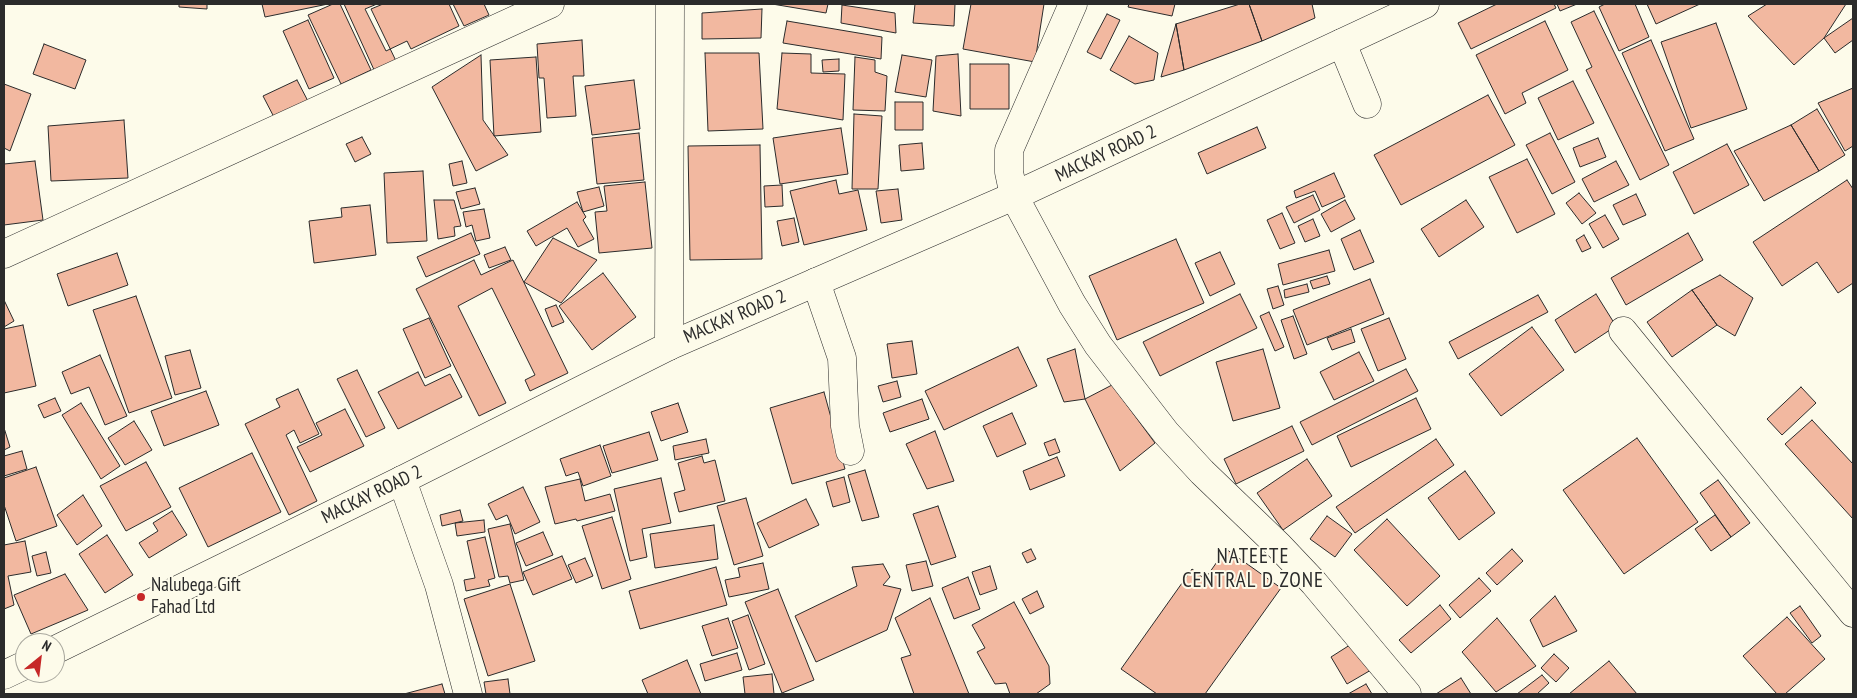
<!DOCTYPE html>
<html>
<head>
<meta charset="utf-8">
<style>
	body { margin:0 }
	#map { position:relative; width:1857px; height:698px; overflow:hidden; background:#fdfbea; font-family:"PT Sans Narrow",sans-serif }
	canvas { display:block }
	.frame { position:absolute; inset:0; border:5px solid #2b2b2b; pointer-events:none }
	.north { position:absolute; left:15px; top:633px; width:50px; height:50px; box-sizing:border-box; background:#fdfbea; border:1px solid #a9a89e; border-radius:50%; rotate:29deg; font-size:14px; font-weight:700; line-height:20px; text-align:center; color:#2b2b2b }
	.north::after { content:''; display:block; margin:auto; width:18px; height:22px; background:#c62828; clip-path:polygon(50% 0,100% 100%,50% 72%,0 100%) }
</style>
</head>
<body>
<div id="map">
<canvas width="1857" height="698"></canvas>
<div class="frame"></div>
<div class="north">N</div>
</div>
<script>
const context = document.querySelector('canvas').getContext('2d');
context.lineJoin = 'round';
function paint(path, color) { context.fillStyle = color; context.fill(path, 'evenodd'); }
const shape = rows => new Path2D(rows.map(r => 'M' + r).join(''));
function strokePath(path, color, width, dash) { context.strokeStyle = color; context.lineWidth = width; context.lineCap = dash ? 'butt' : 'round'; context.setLineDash(dash || []); context.stroke(path); }
function label(font, color, halo, rows, align = 'center') {
  context.font = font + ' "PT Sans Narrow",sans-serif'; context.lineWidth = 4; context.setLineDash([]); context.textBaseline = 'middle'; context.strokeStyle = halo; context.fillStyle = color; for (const [text, x, y, turn = 0] of rows) {
    context.save(); context.translate(x, y); context.rotate((+turn || 0) * Math.PI / 180); context.textAlign = isNaN(turn) ? turn : align; if (halo) context.strokeText(text, 0, 0); context.fillText(text, 0, 0); context.restore();
  }
}
const building = shape([
	[179,4,207,4,207,9,179,7,179,4],
	[262,4,328,4,265,17,262,4],
	[333,4,340,4,371,70,341,84,308,15,333,4],
	[344,4,383,4,371,9,397,63,375,72,344,4],
	[377,4,449,4,459,26,411,49,407,41,386,51,365,9,377,4],
	[453,4,484,4,489,15,464,26,453,4],
	[772,4,828,4,826,13,772,4],
	[915,4,955,4,954,26,913,23,915,4],
	[971,4,1044,4,1035,62,963,49,971,4],
	[1129,4,1175,4,1172,16,1128,7,1129,4],
	[1240,4,1249,4,1262,41,1184,70,1176,24,1240,4],
	[1249,4,1312,4,1315,18,1262,41,1249,4],
	[1497,4,1554,4,1556,8,1471,49,1458,23,1497,4],
	[1557,4,1577,4,1560,11,1557,4],
	[1605,4,1635,4,1649,37,1619,51,1599,7,1605,4],
	[1647,4,1700,4,1656,24,1647,4],
	[1767,4,1846,4,1824,38,1794,65,1748,16,1767,4],
	[842,5,895,13,896,33,841,23,842,5],
	[762,9,761,38,702,39,702,13,762,9],
	[1594,11,1669,165,1640,180,1586,70,1592,67,1571,22,1594,11],
	[1107,14,1120,20,1101,59,1087,52,1107,14],
	[1853,18,1853,40,1835,53,1824,38,1853,18],
	[308,20,334,78,309,89,283,31,308,20],
	[787,21,882,37,881,59,783,43,787,21],
	[1545,21,1568,70,1522,93,1526,103,1505,114,1476,55,1545,21],
	[1716,23,1747,109,1691,128,1661,42,1716,23],
	[1176,24,1184,70,1161,77,1176,24],
	[1129,36,1158,53,1154,80,1135,84,1110,70,1129,36],
	[582,40,584,76,573,76,576,116,547,118,544,78,539,78,537,44,582,40],
	[1651,40,1694,139,1665,151,1622,53,1651,40],
	[44,44,86,60,75,89,33,74,44,44],
	[705,53,759,53,763,129,708,131,705,53],
	[782,53,811,54,811,73,845,74,843,120,777,109,782,53],
	[958,54,961,116,933,111,936,56,958,54],
	[481,55,483,120,508,155,476,171,432,87,481,55],
	[902,55,932,60,926,97,895,92,902,55],
	[536,57,541,132,494,136,490,60,536,57],
	[855,57,875,60,875,72,887,76,885,111,853,110,855,57],
	[839,59,839,71,823,72,822,60,839,59],
	[970,64,1009,64,1009,109,970,109,970,64],
	[297,80,310,105,276,121,263,96,297,80],
	[634,80,640,129,592,135,585,86,634,80],
	[1573,81,1594,123,1558,140,1538,98,1573,81],
	[4,84,31,94,10,151,4,148,4,84],
	[1853,88,1853,146,1845,151,1818,103,1853,88],
	[1488,95,1515,145,1401,205,1374,155,1488,95],
	[895,102,923,102,923,130,895,130,895,102],
	[1817,109,1845,155,1819,171,1791,125,1817,109],
	[854,114,882,116,878,189,852,189,854,114],
	[124,120,128,178,51,181,48,126,124,120],
	[1791,125,1819,171,1764,201,1734,151,1791,125],
	[1257,127,1266,148,1207,174,1198,153,1257,127],
	[841,128,848,174,780,184,773,138,841,128],
	[639,133,644,180,597,184,592,138,639,133],
	[1550,133,1575,182,1552,194,1526,145,1550,133],
	[362,137,371,154,355,162,346,144,362,137],
	[1598,138,1606,157,1580,167,1573,148,1598,138],
	[922,143,924,169,901,171,899,145,922,143],
	[1727,144,1749,185,1694,214,1673,172,1727,144],
	[760,145,762,259,690,260,688,146,760,145],
	[1527,159,1555,214,1517,233,1489,177,1527,159],
	[35,161,43,220,4,225,4,164,35,161],
	[462,161,467,183,453,186,449,164,462,161],
	[1616,161,1629,185,1594,202,1582,179,1616,161],
	[423,171,427,241,387,243,384,173,423,171],
	[1334,173,1345,197,1322,207,1315,191,1296,198,1294,191,1334,173],
	[836,180,839,194,858,190,867,230,804,245,790,191,836,180],
	[1847,180,1853,189,1853,283,1838,293,1817,262,1782,286,1753,242,1847,180],
	[645,182,652,248,599,253,595,212,607,211,604,186,645,182],
	[782,185,783,206,765,207,764,186,782,185],
	[599,187,604,206,583,212,577,192,599,187],
	[475,188,480,204,461,209,456,192,475,188],
	[898,189,902,220,881,223,876,191,898,189],
	[1579,193,1596,213,1582,224,1566,203,1579,193],
	[1636,194,1646,215,1623,225,1613,205,1636,194],
	[1313,195,1320,210,1294,223,1286,207,1313,195],
	[434,200,454,200,461,226,454,227,455,236,438,239,434,200],
	[1345,200,1355,219,1331,232,1321,214,1345,200],
	[1466,200,1484,227,1439,257,1421,229,1466,200],
	[577,202,586,217,583,220,594,239,578,247,567,228,536,246,527,231,577,202],
	[370,205,376,255,314,263,309,221,342,217,341,208,370,205],
	[484,209,490,238,476,241,472,225,466,227,463,212,484,209],
	[1282,213,1295,243,1280,249,1267,220,1282,213],
	[1605,215,1619,239,1603,248,1589,224,1605,215],
	[794,218,799,242,782,246,777,221,794,218],
	[1313,219,1320,236,1305,242,1298,226,1313,219],
	[1360,230,1374,262,1354,270,1341,239,1360,230],
	[471,233,480,254,426,277,417,257,471,233],
	[1688,233,1703,260,1626,305,1611,278,1688,233],
	[1584,235,1591,248,1582,252,1576,240,1584,235],
	[553,238,597,260,561,303,524,282,553,238],
	[1176,239,1204,303,1117,340,1089,276,1176,239],
	[505,247,511,260,489,268,484,255,505,247],
	[1329,250,1335,271,1283,285,1278,264,1329,250],
	[1220,252,1235,284,1210,296,1195,263,1220,252],
	[117,253,128,285,68,306,57,274,117,253],
	[474,260,481,275,513,260,568,373,530,391,525,380,535,375,492,288,458,306,506,403,479,416,416,289,474,260],
	[603,273,636,317,592,350,559,306,603,273],
	[1720,275,1753,298,1735,336,1717,325,1692,290,1720,275],
	[1327,276,1330,284,1313,289,1310,281,1327,276],
	[1370,279,1384,314,1307,345,1293,310,1370,279],
	[1307,284,1309,292,1285,298,1284,290,1307,284],
	[1278,286,1284,305,1273,309,1267,289,1278,286],
	[1692,290,1717,325,1672,357,1647,322,1692,290],
	[1240,294,1257,328,1160,376,1143,342,1240,294],
	[1596,294,1616,326,1575,353,1555,320,1596,294],
	[1538,295,1548,312,1458,359,1449,342,1538,295],
	[136,296,172,398,129,413,93,310,136,296],
	[4,300,14,321,4,327,4,300],
	[556,305,564,322,552,327,545,309,556,305],
	[1269,312,1284,347,1275,351,1260,316,1269,312],
	[1293,316,1307,354,1294,359,1281,320,1293,316],
	[429,318,451,366,425,378,403,329,429,318],
	[1389,318,1406,359,1378,371,1361,329,1389,318],
	[23,325,36,386,4,393,4,329,23,325],
	[1532,327,1564,370,1501,416,1469,374,1532,327],
	[1351,329,1355,342,1332,350,1327,338,1351,329],
	[912,341,917,374,892,378,887,344,912,341],
	[1018,347,1037,386,944,430,925,391,1018,347],
	[1075,349,1085,399,1064,402,1047,359,1075,349],
	[1263,349,1280,408,1233,421,1216,362,1263,349],
	[190,350,201,388,175,395,165,356,190,350],
	[1359,352,1374,381,1334,400,1320,372,1359,352],
	[100,355,127,416,105,425,89,387,71,394,62,372,100,355],
	[1406,369,1418,391,1312,445,1300,422,1406,369],
	[357,370,385,428,366,437,337,379,357,370],
	[418,372,425,386,450,374,462,397,398,429,378,392,418,372],
	[897,381,901,397,883,402,878,386,897,381],
	[1112,385,1155,443,1120,471,1085,399,1112,385],
	[1801,387,1816,403,1782,435,1767,419,1801,387],
	[298,389,319,434,300,443,294,430,286,435,317,501,289,515,245,424,280,407,276,399,298,389],
	[206,391,219,425,164,446,151,411,206,391],
	[824,392,845,469,792,484,770,408,824,392],
	[55,398,61,411,44,418,38,405,55,398],
	[1416,398,1431,429,1351,467,1337,436,1416,398],
	[922,399,929,419,890,432,883,413,922,399],
	[81,403,120,466,101,479,62,415,81,403],
	[678,403,688,432,661,441,651,412,678,403],
	[345,409,364,446,310,472,297,447,322,435,316,423,345,409],
	[1012,413,1026,444,997,457,983,426,1012,413],
	[1812,420,1853,464,1853,519,1785,444,1812,420],
	[134,421,152,450,125,465,108,438,134,421],
	[1292,426,1304,451,1236,484,1224,459,1292,426],
	[5,431,10,447,4,450,4,432,5,431],
	[935,431,954,481,927,489,906,444,935,431],
	[649,432,658,460,612,473,603,446,649,432],
	[1637,438,1698,522,1624,574,1563,490,1637,438],
	[706,439,709,453,675,460,673,446,706,439],
	[1055,439,1060,452,1049,456,1044,443,1055,439],
	[1436,439,1454,465,1355,533,1336,507,1436,439],
	[600,445,611,476,583,486,578,472,566,476,560,459,600,445],
	[22,451,27,469,4,476,4,456,22,451],
	[252,453,281,512,208,547,179,488,252,453],
	[702,456,704,463,715,460,725,501,679,512,674,493,685,490,678,463,702,456],
	[1057,457,1065,476,1030,490,1023,471,1057,457],
	[1307,459,1332,496,1283,530,1257,493,1307,459],
	[146,462,171,507,126,531,100,486,146,462],
	[36,467,57,526,16,541,4,505,4,478,36,467],
	[865,470,879,517,862,521,848,475,865,470],
	[1465,471,1495,513,1459,540,1428,498,1465,471],
	[844,477,850,502,833,507,826,482,844,477],
	[661,478,671,523,642,529,647,557,630,561,614,489,661,478],
	[580,479,585,501,610,494,615,511,577,521,576,519,555,524,545,487,580,479],
	[1718,480,1750,523,1731,537,1700,493,1718,480],
	[523,487,540,522,515,534,507,515,496,520,488,504,523,487],
	[83,495,102,526,77,545,57,515,83,495],
	[746,498,763,556,734,565,717,506,746,498],
	[806,499,819,525,769,548,757,523,806,499],
	[938,506,956,557,931,565,913,514,938,506],
	[460,510,463,521,442,526,440,515,460,510],
	[172,511,187,535,149,558,139,543,158,531,153,523,172,511],
	[1715,515,1731,537,1711,551,1695,529,1715,515],
	[1327,516,1352,534,1335,557,1310,539,1327,516],
	[612,517,631,579,602,589,582,526,612,517],
	[1387,519,1440,576,1407,606,1354,550,1387,519],
	[484,520,485,532,457,536,455,523,484,520],
	[510,524,524,580,510,583,508,576,499,577,488,529,510,524],
	[714,525,718,559,655,568,650,534,714,525],
	[543,532,553,555,526,566,516,543,543,532],
	[107,535,133,575,105,593,79,554,107,535],
	[485,537,495,578,488,580,490,586,466,591,464,580,475,578,467,541,485,537],
	[25,541,31,572,8,576,14,605,4,609,4,545,25,541],
	[1031,549,1036,559,1027,563,1022,553,1031,549],
	[1226,549,1281,588,1205,694,1157,694,1121,669,1192,569,1205,579,1226,549],
	[1512,549,1523,561,1497,585,1486,573,1512,549],
	[46,552,51,573,37,576,32,556,46,552],
	[562,556,572,579,533,595,523,572,562,556],
	[585,558,593,576,576,583,568,565,585,558],
	[926,561,933,586,912,591,906,565,926,561],
	[763,563,769,589,729,597,725,580,740,577,738,568,763,563],
	[883,564,890,577,883,585,901,589,887,630,816,662,795,616,857,586,852,567,883,564],
	[990,566,997,589,980,595,972,572,990,566],
	[716,567,727,605,640,629,629,591,716,567],
	[65,574,88,610,31,634,14,595,65,574],
	[968,577,980,609,954,619,942,588,968,577],
	[1479,578,1491,591,1460,618,1449,605,1479,578],
	[510,584,535,661,488,676,464,599,510,584],
	[778,589,814,680,782,693,745,602,778,589],
	[1037,591,1044,607,1030,614,1022,599,1037,591],
	[1555,596,1577,631,1543,647,1530,620,1555,596],
	[930,598,969,694,914,694,901,658,911,655,895,618,930,598],
	[1014,602,1049,666,1050,684,1036,694,1010,694,1006,683,995,684,977,652,985,648,972,625,1014,602],
	[1440,605,1451,619,1411,653,1399,640,1440,605],
	[1800,606,1821,636,1812,643,1790,613,1800,606],
	[748,615,765,664,749,670,732,621,748,615],
	[1787,617,1825,659,1785,694,1777,694,1743,656,1787,617],
	[728,618,738,648,712,656,702,626,728,618],
	[1497,618,1536,666,1496,692,1462,652,1497,618],
	[1353,643,1371,670,1347,684,1331,657,1353,643],
	[737,653,742,670,705,681,700,664,737,653],
	[1554,654,1569,668,1556,682,1541,668,1554,654],
	[687,660,701,694,648,694,642,680,687,660],
	[1609,661,1637,694,1569,694,1609,661],
	[772,674,774,694,745,694,743,677,772,674],
	[1542,675,1549,683,1537,694,1517,694,1542,675],
	[1461,678,1471,694,1436,694,1461,678],
	[508,679,510,694,486,694,484,682,508,679],
	[442,684,445,694,404,694,442,684],
	[1366,684,1372,694,1348,694,1366,684]
]);
const street = shape([
	[1073,4,1009,150,1009,172,1014,196,1072,304,1098,345,1166,433,1202,472,1279,546,1314,583,1407,694],
	[1342,43,1367,104],
	[4,254,550,4],
	[816,282,842,358,845,426,850,451],
	[1623,331,1853,613],
	[669,346,670,4],
	[402,480,439,585,468,694]
]);
const secondary = shape([
	[55,650,402,480,669,346,1014,196,1425,4],
	[4,675,25,665]
]);
const markers = [
	[141,597,5,"#c62828"]
];
const streetNames = [
	["MACKAY ROAD 2",1106,154,-25],
	["MACKAY ROAD 2",735,317,-23],
	["MACKAY ROAD 2",372,495,-26]
];
const poiNames = [
	["Nalubega Gift",151,586],
	["Fahad Ltd",151,608]
];
const quarterNames = [
	["NATEETE",1253,557],
	["CENTRAL D ZONE",1253,581]
];
paint(building, '#f2b8a0');
strokePath(building, '#2b2b2b', 1);
strokePath(street, '#2b2b2b', 29);
strokePath(secondary, '#2b2b2b', 29);
strokePath(street, '#fdfbea', 28);
strokePath(secondary, '#fdfbea', 28);
for (const [x, y, r, color] of markers) { const dot = new Path2D(); dot.arc(x, y, r, 0, 2 * Math.PI); context.fillStyle = color; context.fill(dot); strokePath(dot, '#fdfbea', 2); }
label('19px', '#2b2b2b', '#fdfbea', streetNames);
label('19px', '#2b2b2b', '#fdfbea', poiNames, 'left');
context.letterSpacing = '1px';
label('21px', '#2b2b2b', '#fdfbea', quarterNames);
context.letterSpacing = '0px';
</script>
</body>
</html>
